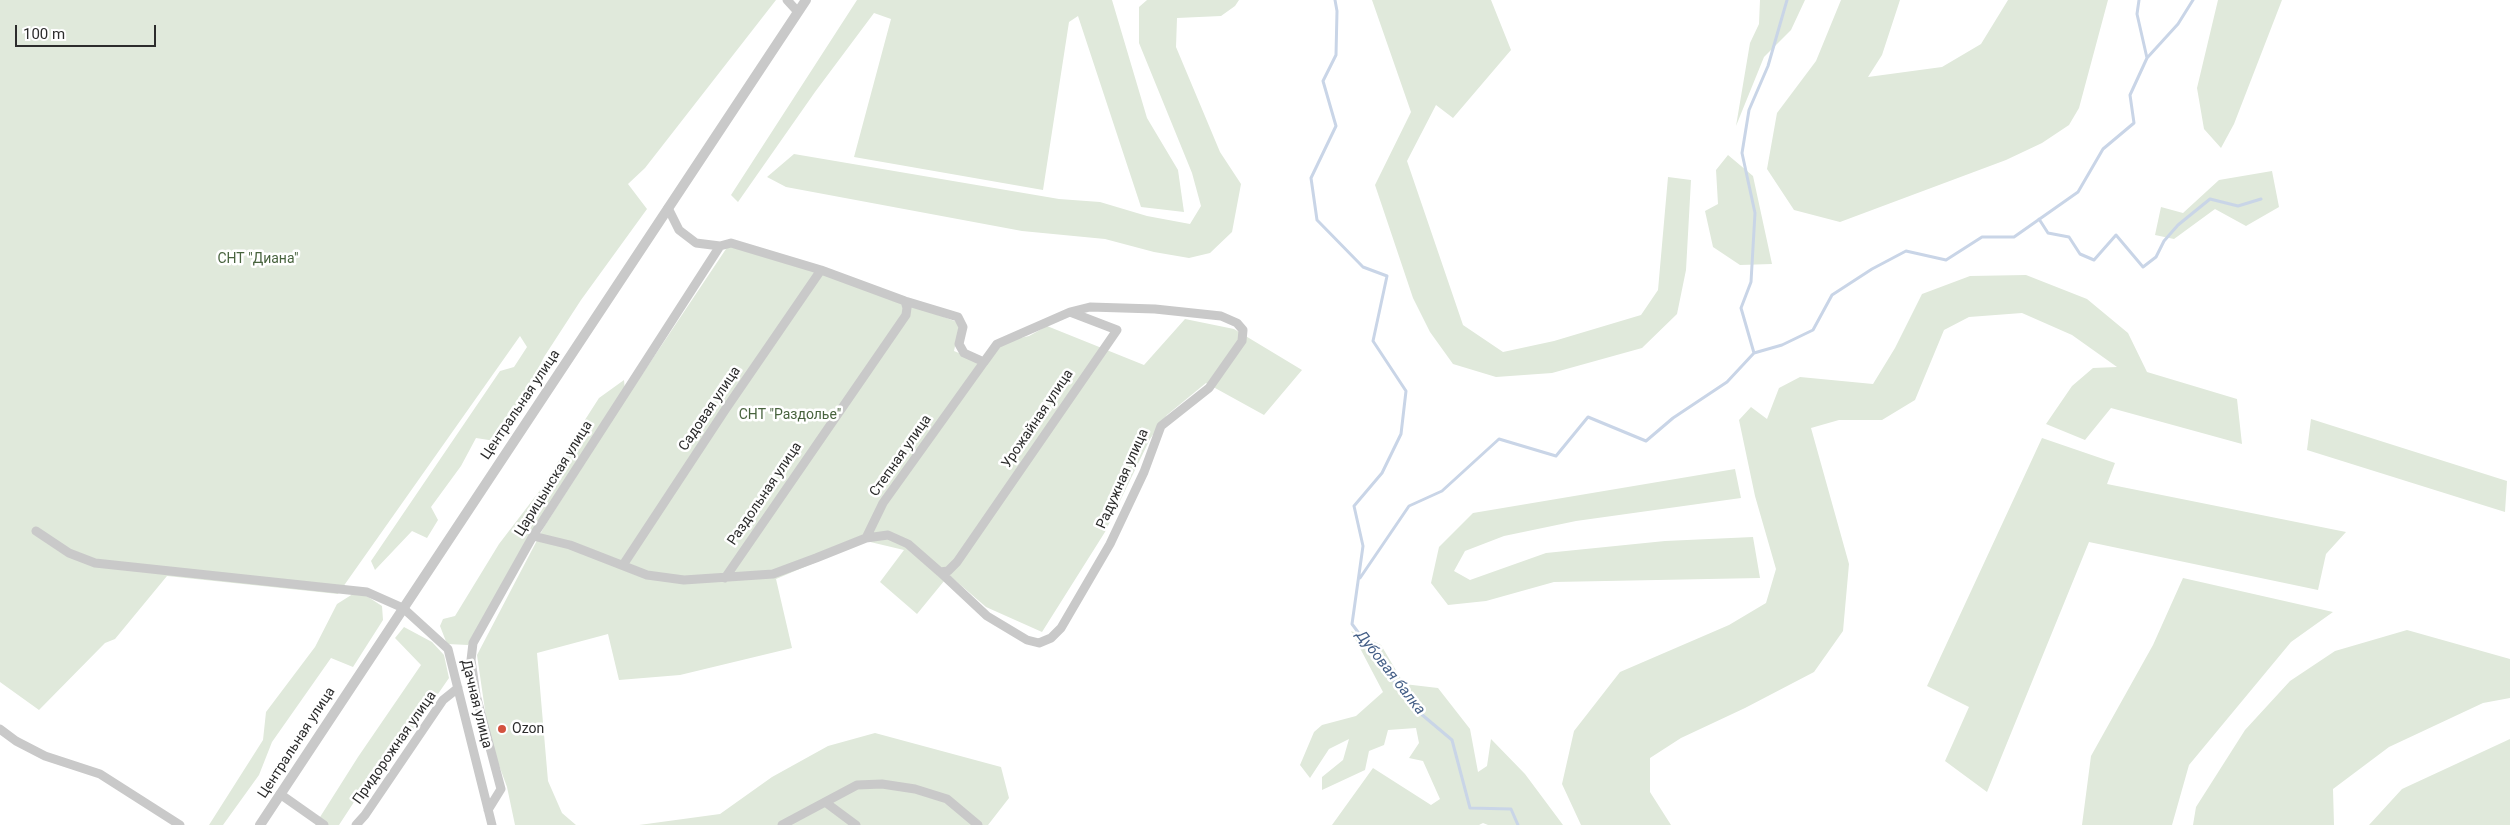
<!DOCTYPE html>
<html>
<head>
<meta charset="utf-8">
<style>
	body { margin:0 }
	#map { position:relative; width:2510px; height:825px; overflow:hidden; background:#fff; font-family:Roboto,sans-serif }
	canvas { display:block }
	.scale { position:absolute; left:15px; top:25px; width:141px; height:22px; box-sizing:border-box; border:2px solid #2c2c2c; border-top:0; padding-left:6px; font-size:15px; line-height:18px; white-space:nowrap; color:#2c2c2c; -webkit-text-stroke:4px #fff; paint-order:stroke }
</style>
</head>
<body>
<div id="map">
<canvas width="2510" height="825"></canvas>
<div class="scale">100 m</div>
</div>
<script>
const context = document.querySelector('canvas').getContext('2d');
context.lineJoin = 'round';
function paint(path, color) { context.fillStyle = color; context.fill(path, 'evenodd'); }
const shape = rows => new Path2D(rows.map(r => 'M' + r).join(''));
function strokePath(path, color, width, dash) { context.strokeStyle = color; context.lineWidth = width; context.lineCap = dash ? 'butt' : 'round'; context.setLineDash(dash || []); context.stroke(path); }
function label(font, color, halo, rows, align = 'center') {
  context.font = font + ' Roboto,sans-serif'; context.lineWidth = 5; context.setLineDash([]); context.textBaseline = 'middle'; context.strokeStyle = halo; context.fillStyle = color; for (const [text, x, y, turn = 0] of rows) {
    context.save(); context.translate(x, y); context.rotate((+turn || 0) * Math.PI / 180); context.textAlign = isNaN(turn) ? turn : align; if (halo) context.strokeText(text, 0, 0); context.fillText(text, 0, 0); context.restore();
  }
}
const green = shape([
	[0,0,776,0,645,168,628,184,647,209,581,300,544,357,527,391,500,426,495,441,476,438,461,466,431,507,438,520,427,538,412,531,375,570,371,561,500,371,514,367,527,347,520,336,338,594,167,576,115,639,105,643,39,710,0,682],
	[857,0,1112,0,1147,118,1178,170,1184,212,1141,207,1078,16,1069,22,1043,190,854,157,891,19,874,13,815,92,738,202,731,195],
	[1147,0,1239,0,1235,6,1221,16,1177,18,1176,47,1220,152,1241,184,1232,232,1210,253,1189,258,1154,252,1105,239,1022,231,786,187,767,177,794,154,1059,199,1100,202,1147,216,1190,224,1201,206,1192,173,1139,43,1139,7],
	[1372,0,1491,0,1511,50,1453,118,1436,105,1407,161,1463,325,1503,352,1554,341,1641,315,1658,290,1668,177,1691,180,1686,270,1677,314,1642,348,1552,373,1496,377,1453,364,1430,332,1413,298,1375,185,1411,112],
	[1760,0,1805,0,1791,30,1764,57,1736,126,1750,43,1759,24],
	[1841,0,1900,0,1882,55,1868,77,1942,67,1981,44,2008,0,2108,0,2079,108,2069,125,2042,143,2006,160,1840,222,1794,210,1767,169,1777,113,1816,61],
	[2218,0,2282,0,2234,124,2221,148,2204,129,2197,88],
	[1728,155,1753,176,1772,264,1740,265,1713,247,1705,211,1718,204,1716,170],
	[2272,171,2279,207,2246,226,2215,209,2174,239,2155,235,2161,207,2183,213,2219,180],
	[730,243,827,274,960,323,954,351,986,364,1003,342,1029,336,1047,326,1144,365,1185,319,1234,329,1302,370,1264,415,1206,383,1167,415,1150,439,1105,532,1042,632,986,607,949,575,917,614,880,582,904,550,866,541,776,579,792,648,680,675,619,680,608,634,537,653,548,781,562,813,576,825,515,825,507,787,489,738,477,655,544,527,627,397],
	[2026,275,2087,299,2128,333,2147,372,2237,399,2242,444,2111,408,2085,440,2046,424,2072,386,2093,368,2117,367,2072,335,2022,313,1969,317,1944,330,1915,400,1882,420,1839,420,1811,428,1849,564,1843,631,1814,672,1745,708,1681,738,1650,758,1650,792,1671,825,1581,825,1562,784,1574,731,1620,672,1729,625,1766,603,1776,569,1755,496,1739,420,1751,407,1767,419,1779,388,1800,377,1873,384,1895,348,1922,294,1970,276],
	[624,380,625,391,480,627,468,645,447,644,440,626,443,619,455,616,499,544,538,493,599,398],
	[2311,419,2507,481,2505,512,2307,450],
	[2042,438,2115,463,2107,484,2346,532,2326,554,2318,590,2089,542,1987,792,1945,761,1969,707,1927,686],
	[1735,469,1741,498,1576,521,1504,536,1465,551,1454,571,1470,580,1546,553,1665,541,1753,537,1760,578,1554,582,1486,601,1448,605,1431,583,1439,547,1473,513],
	[2183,578,2333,612,2291,642,2189,765,2172,825,2082,825,2091,756,2153,645],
	[356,592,362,593,382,606,383,620,353,667,331,658,272,742,259,775,223,825,209,825,263,740,266,712,315,647,337,604],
	[404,627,432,642,444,655,449,678,384,772,375,770,339,825,315,825,358,757,421,665,395,638],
	[2407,630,2510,659,2510,698,2483,703,2389,747,2333,789,2334,825,2193,825,2196,807,2245,730,2290,681,2335,651],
	[1351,631,1381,645,1404,684,1438,688,1470,729,1478,772,1487,766,1491,739,1525,774,1563,825,1488,825,1483,823,1479,825,1332,825,1373,768,1431,805,1440,799,1423,761,1409,758,1419,743,1416,728,1388,730,1384,745,1369,751,1365,770,1322,790,1322,777,1343,760,1349,739,1329,749,1310,778,1300,765,1314,732,1322,725,1356,716,1383,692],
	[875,733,1001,767,1009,798,988,825,639,825,720,814,772,777,828,746],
	[2510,739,2510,825,2369,825,2402,789]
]);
const stream = shape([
	[1335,0,1337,11,1336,55,1323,81,1336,126,1311,178,1317,220,1363,267,1387,276,1373,341,1406,391,1401,434,1382,473,1354,506,1363,546,1352,624,1414,708,1452,740,1470,808,1511,809,1518,825],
	[2147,58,2178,24,2193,0],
	[2039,219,2048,233,2069,237,2080,254,2094,260,2116,235,2143,267,2156,257,2164,241,2178,225,2210,199,2238,206,2261,199],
	[1754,353,1782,345,1813,330,1832,295,1872,269,1906,251,1946,260,1982,237,2014,237,2078,192,2103,149,2134,123,2130,95,2147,58,2137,14,2139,0],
	[1360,578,1409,506,1442,491,1499,439,1556,456,1588,417,1646,441,1673,418,1727,382,1754,353,1741,308,1751,282,1755,213,1742,153,1749,110,1768,66,1787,0]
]);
const minor = shape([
	[787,0,798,12],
	[36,531,69,553,95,563,367,592,403,608,448,649,492,825],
	[533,536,570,545,647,575,684,580,773,574,816,558,866,538,883,503,984,362,964,353,959,344,963,327,958,317,905,301,821,270,731,243,720,246],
	[866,538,888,535,908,544,940,572,948,571,957,562,1117,330,1070,312,997,344,984,362],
	[623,565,725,410,821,270],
	[940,572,987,616,1027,640,1039,643,1051,638,1061,628,1110,544,1144,472,1161,426,1209,388,1242,341,1243,330,1237,323,1221,316,1155,309,1090,307,1070,312],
	[725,578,906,315,907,308,905,301],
	[0,729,16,741,45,756,100,774,180,825],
	[280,794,324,825],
	[825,802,856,825],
	[488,810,501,789,476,695,471,660,473,643,533,536,720,246,696,243,679,230,668,208],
	[356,825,365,815,443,700,458,688],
	[782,825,857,785,882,784,915,789,947,799,978,825]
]);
const tertiary = shape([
	[260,825,806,0]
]);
const markers = [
	[502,729,5,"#d3523f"]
];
const parkNames = [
	["СНТ \"Диана\"",258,259],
	["СНТ \"Раздолье\"",790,415]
];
const streetNames = [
	["Центральная улица",521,405,-56],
	["Садовая улица",710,409,-56],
	["Урожайная улица",1038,419,-56],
	["Степная улица",901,456,-55],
	["Царицынская улица",554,479,-58],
	["Радужная улица",1123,479,-66],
	["Раздольная улица",765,494,-56],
	["Дачная улица",476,704,76],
	["Центральная улица",297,743,-57],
	["Придорожная улица",395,748,-55]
];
const poiNames = [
	["Ozon",512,729]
];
const waterNames = [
	["Дубовая балка",1390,673,52]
];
paint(green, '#e0e9db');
strokePath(stream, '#c9d5e7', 3);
strokePath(minor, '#c9c9c9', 9);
strokePath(tertiary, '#c9c9c9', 10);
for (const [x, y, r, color] of markers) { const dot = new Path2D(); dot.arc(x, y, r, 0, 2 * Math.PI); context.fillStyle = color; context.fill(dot); strokePath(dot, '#fff', 2); }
label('14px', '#48633e', '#fff', parkNames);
label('14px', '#2c2c2c', '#fff', streetNames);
label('14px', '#2c2c2c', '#fff', poiNames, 'left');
label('italic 15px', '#435e86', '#fff', waterNames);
</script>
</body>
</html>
